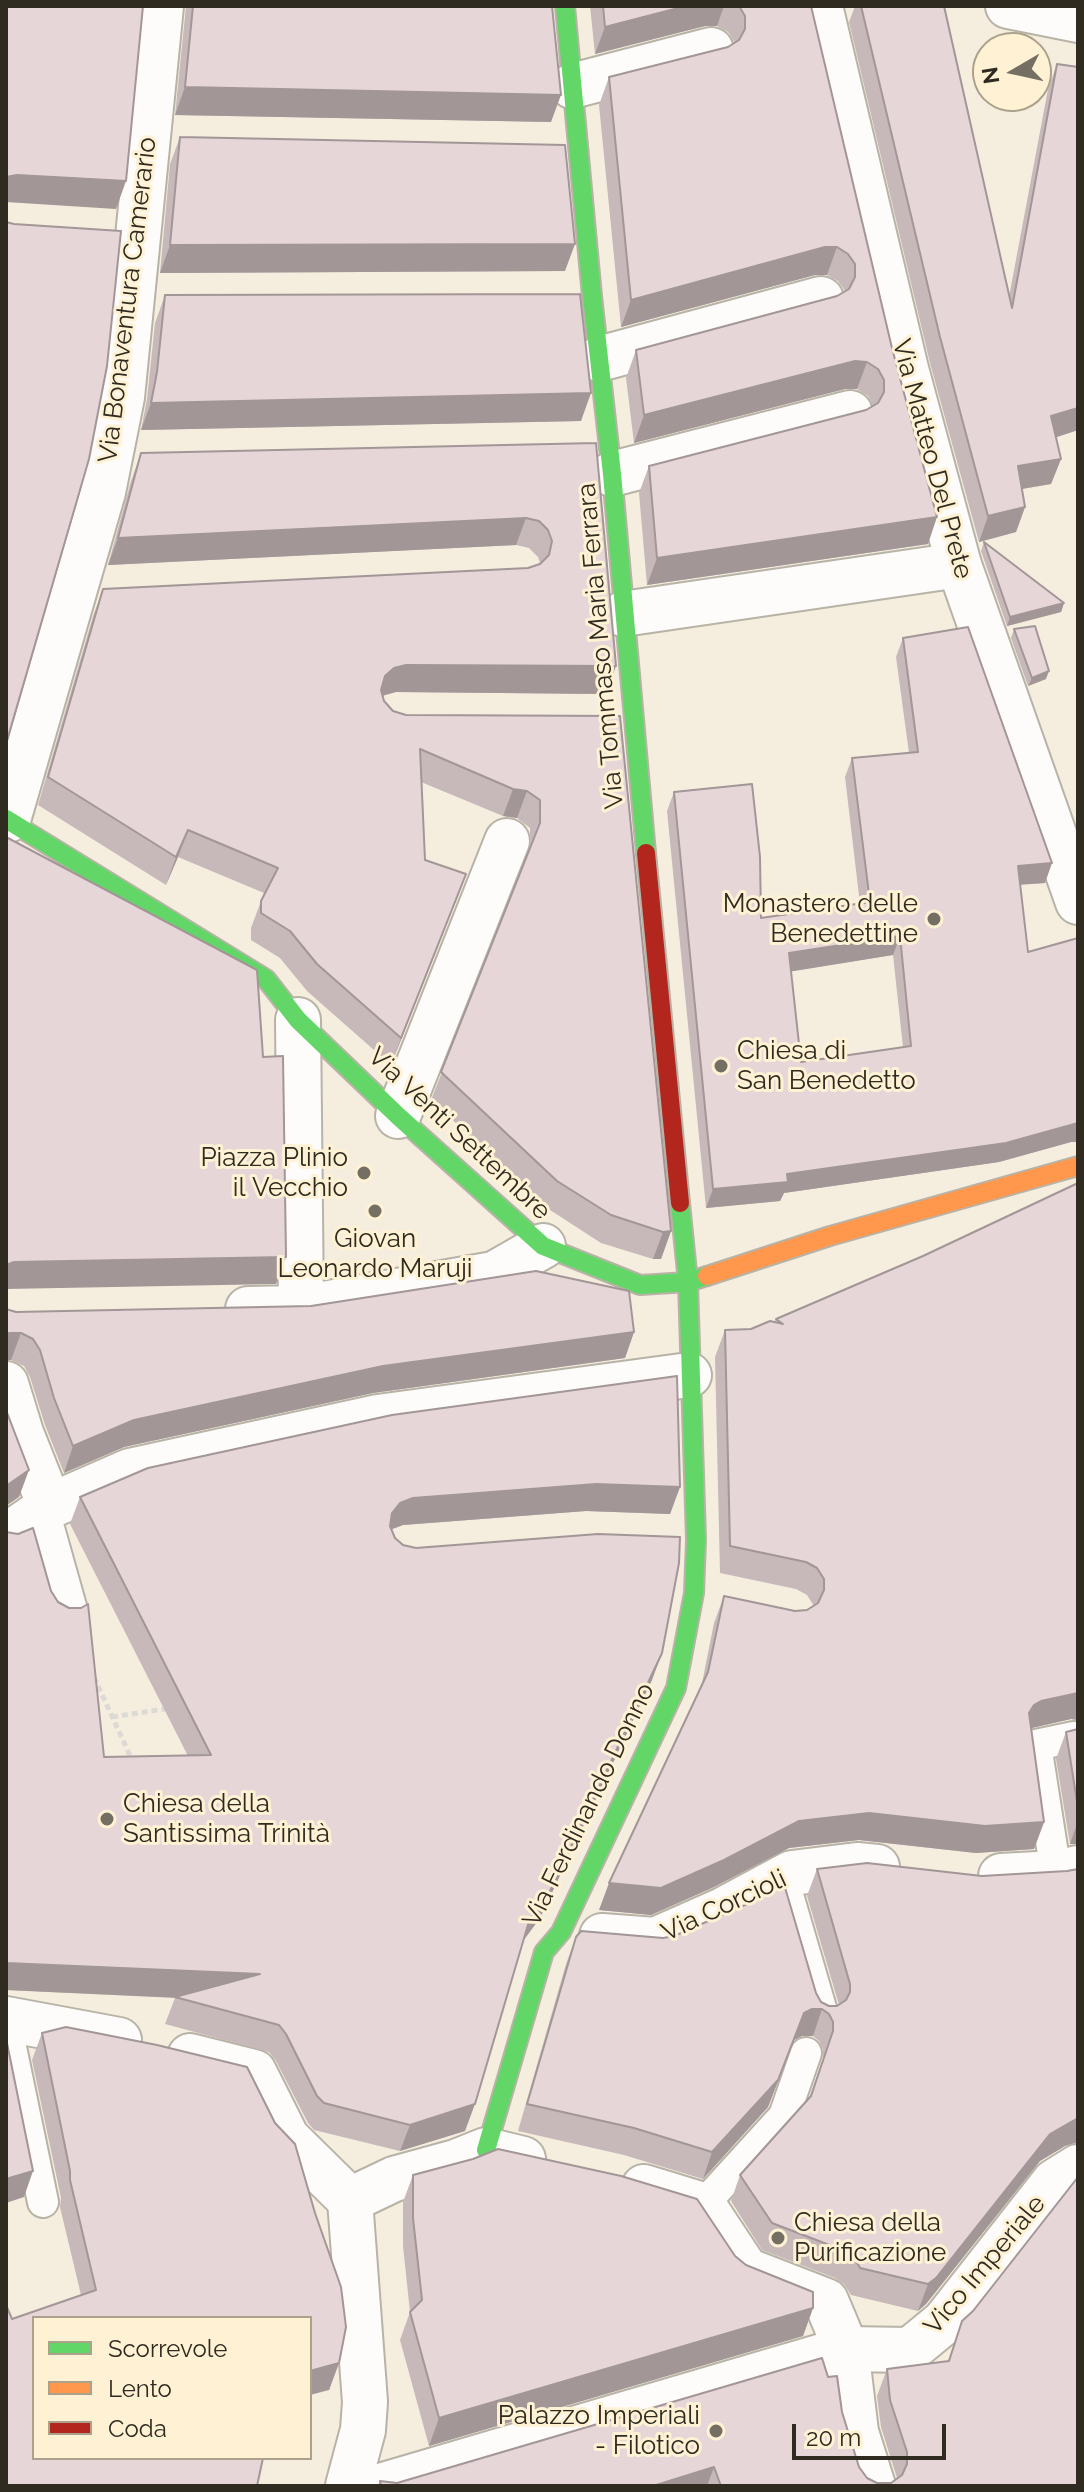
<!DOCTYPE html>
<html>
<head>
<meta charset="utf-8">
<style>
	body { margin:0 }
	#map { position:relative; width:1084px; height:2492px; overflow:hidden; background:#f5eede; font-family:Raleway,sans-serif }
	canvas { display:block }
	.frame { position:absolute; inset:0; border:8px solid #2f2b20; pointer-events:none }
	.legend { position:absolute; left:32px; top:2316px; width:280px; height:144px; box-sizing:border-box; background:#fff2d4; border:2px solid #aca28c; margin:0; padding:10px 14px; list-style:none; font-size:24px; color:#2f2b20 }
	.legend li { display:flex; align-items:center; gap:16px; height:40px }
	.legend b { width:40px; border:2px solid #aca28c }
	.north { position:absolute; left:972px; top:32px; width:80px; height:80px; box-sizing:border-box; background:#fff2d4; border:2px solid #aca28c; border-radius:50%; rotate:261deg; font-size:22px; font-weight:700; line-height:32px; text-align:center; color:#2f2b20 }
	.north::after { content:''; display:block; margin:auto; width:28px; height:36px; background:#746f62; clip-path:polygon(50% 0,100% 100%,50% 72%,0 100%) }
	.scale { position:absolute; left:792px; top:2424px; width:154px; height:36px; box-sizing:border-box; border:4px solid #2f2b20; border-top:0; padding-left:10px; font-size:24px; line-height:28px; white-space:nowrap; color:#2f2b20; -webkit-text-stroke:6px #fff2d4; paint-order:stroke }
</style>
</head>
<body>
<div id="map">
<canvas width="1084" height="2492"></canvas>
<div class="frame"></div>
<ul class="legend">
<li><b style="height:10px;background:#63d668"></b>Scorrevole</li>
<li><b style="height:10px;background:#ff974d"></b>Lento</li>
<li><b style="height:10px;background:#b3261e"></b>Coda</li>
</ul>
<div class="north">N</div>
<div class="scale">20 m</div>
</div>
<script>
const context = document.querySelector('canvas').getContext('2d');
context.lineJoin = 'round';
const shape = rows => new Path2D(rows.map(r => 'M' + r).join(''));
function strokePath(path, color, width, dash) { context.strokeStyle = color; context.lineWidth = width; context.lineCap = dash ? 'butt' : 'round'; context.setLineDash(dash || []); context.stroke(path); }
function paint(path, color) { context.fillStyle = color; context.fill(path, 'evenodd'); }
function label(font, color, halo, rows, align = 'center') {
  context.font = font + ' Raleway,sans-serif'; context.lineWidth = 6; context.setLineDash([]); context.textBaseline = 'middle'; context.strokeStyle = halo; context.fillStyle = color; for (const [text, x, y, turn = 0] of rows) {
    context.save(); context.translate(x, y); context.rotate((+turn || 0) * Math.PI / 180); context.textAlign = isNaN(turn) ? turn : align; if (halo) context.strokeText(text, 0, 0); context.fillText(text, 0, 0); context.restore();
  }
}
const path = shape([
	[94,1677,133,1762],
	[112,1717,171,1708]
]);
const lane = shape([
	[1056,1873,1036,1745,1074,1737],
	[783,1878,823,2015],
	[6,2023,43,2202],
	[703,2205,784,2116,806,2053]
]);
const street = shape([
	[820,6,906,369,959,565,1078,902],
	[1008,6,1078,20],
	[572,86,711,50],
	[599,359,821,299],
	[612,474,850,413],
	[623,614,959,565],
	[8,820,103,492,122,397,161,6],
	[298,1020,301,1308],
	[398,1116,507,841],
	[248,1309,301,1308,494,1274,543,1246],
	[6,1384,21,1433,50,1506],
	[38,1515,65,1611],
	[6,1536,50,1506,130,1471,378,1417,689,1375],
	[1001,1876,1056,1873,1078,1868],
	[602,1936,655,1940,725,1909,792,1873,857,1865,877,1867],
	[6,2019,119,2040],
	[190,2056,254,2072,287,2138,350,2200,394,2179,456,2162,486,2150,523,2159],
	[644,2187,703,2205,746,2270,826,2301,846,2349,856,2432,873,2486],
	[348,2486,363,2430,365,2402,350,2200],
	[380,2486,846,2349,910,2350,944,2322,1054,2182,1078,2167]
]);
const fast = shape([
	[565,6,592,296,612,474,646,853],
	[6,819,266,979,298,1020,398,1116,543,1246,640,1285,688,1282,707,1276],
	[486,2150,544,1952,561,1932,676,1688,694,1593,696,1540,688,1282,680,1203]
]);
const slow = shape([
	[707,1276,830,1236,1078,1166]
]);
const jam = shape([
	[646,853,680,1203]
]);
const wall = shape([
	[186,6,552,6,551,122,175,115],
	[590,6,811,6,928,544,647,585,639,493,649,466,866,410,873,406,868,396,857,389,845,389,634,443,626,378,636,350,837,296,845,291,838,281,827,275,815,275,621,327,599,105,609,77,728,47,735,43,728,32,717,26,705,26,595,54],
	[855,6,944,6,1009,297,1048,89,1057,64,1078,67,1078,430,1056,437,1061,459,1051,484,1022,489,1025,507,1016,532,979,542,930,363,849,22],
	[180,137,565,271,160,273,170,164],
	[165,295,581,421,141,430,147,399,155,323],
	[596,443,606,694,396,692,383,696,384,701,393,711,406,715,620,716,671,1231,661,1259,653,1259,601,1243,547,1208,431,1100,530,848,530,828,517,818,503,816,421,782,425,860,466,874,391,1065,307,991,280,958,251,940,251,928,264,893,178,857,166,885,38,805,93,616,103,589,528,568,540,563,538,557,529,548,516,545,108,565,131,481,141,453],
	[984,542,1064,603,1061,612,1007,626,981,551],
	[1014,629,1046,679,1028,686,1011,638],
	[903,638,1045,883,1020,885,1028,952,1071,1142,999,1162,784,1193,780,1201,706,1208,667,811,674,792,761,918,860,904,845,777,852,758,909,753,896,657],
	[893,955,903,1047,801,1062,790,971],
	[1078,1183,1078,1720,1071,1719,1031,1728,1044,1822,1034,1849,976,1853,859,1840,789,1848,714,1887,651,1915,599,1910,701,1688,714,1623,724,1596,795,1611,807,1610,814,1606,807,1595,796,1589,720,1573,715,1357,725,1330,751,1329,774,1322,776,1319,923,1256],
	[6,1309,16,1312,634,1332,625,1358,373,1393,124,1447,64,1473,45,1425,30,1377,24,1366,11,1360,6,1360],
	[680,1487,670,1514,586,1511,403,1525,391,1529,395,1538,403,1545,652,1680,540,1918,523,1941,465,2131,400,2151,314,2130,308,2123,276,2061,269,2052,165,2024,175,1998,6,1990,6,1532,51,1591,104,1757,188,1756,70,1524,80,1497],
	[1078,1729,1078,1844,1070,1844,1056,1759,1066,1732],
	[817,1869,982,1876,1067,1871,1078,1869,1078,2142,1065,2146,1040,2161,926,2304,918,2311,851,2295,844,2284,835,2278,762,2250,731,2201,740,2175,810,2096,823,2058,823,2049,819,2041,813,2036,802,2036,794,2040,768,2107,703,2179,624,2155,518,2131,566,1964,576,1937,816,1993,821,2002,829,2006,839,2005,807,1896],
	[42,2033,339,2363,329,2390,34,2318,12,2319,81,2295,60,2207,61,2198,32,2060],
	[413,2175,735,2256,746,2265,813,2308,803,2336,429,2446,400,2340,410,2312,403,2246,403,2202],
	[973,2311,1078,2486,378,2486,380,2481,397,2483,842,2412,859,2467,867,2478,877,2483,891,2483,897,2478,881,2427,877,2396,887,2369,948,2361,962,2321]
]);
const shadedWall = shape([
	[686,6,724,6,717,26,705,26,595,54,605,27],
	[185,87,561,95,551,122,175,115],
	[17,175,126,181,116,209,6,202,6,177],
	[575,244,565,271,160,273,170,245],
	[825,247,837,247,827,275,815,275,621,327,631,300],
	[855,361,867,362,857,389,845,389,634,443,644,415],
	[591,393,581,421,141,430,151,403],
	[1078,408,1078,430,1042,442,1051,416],
	[1061,459,1051,484,1009,491,1018,466],
	[1025,507,1016,532,979,542,988,516],
	[937,517,928,544,647,585,657,558],
	[526,518,516,545,108,565,118,538],
	[1064,603,1061,612,1007,626,1010,617],
	[406,665,616,666,606,694,396,692,384,695,375,704,385,676,394,668],
	[1049,671,1046,679,1028,686,1032,678],
	[513,789,527,791,517,818,503,816],
	[188,830,178,857,166,885,176,857],
	[1052,863,1045,883,1011,885,1018,866],
	[466,874,456,901,391,1065,401,1038],
	[900,936,893,955,782,973,789,953],
	[1078,1123,1078,1142,1071,1142,999,1162,784,1193,780,1201,706,1208,713,1189,787,1174],
	[671,1231,661,1259,653,1259,663,1232],
	[286,1257,276,1284,6,1289,6,1265,14,1262],
	[634,1332,625,1358,373,1393,124,1447,64,1473,73,1446,134,1420,383,1366],
	[9,1333,21,1333,11,1360,6,1360,6,1335],
	[29,1470,19,1497,6,1506,6,1486],
	[596,1484,680,1487,670,1514,586,1511,403,1525,390,1530,382,1540,392,1513,400,1503,413,1498],
	[662,1653,652,1680,540,1918,520,1945,530,1918],
	[1078,1693,1078,1720,1071,1719,1032,1728,1024,1732,1029,1713,1034,1705,1041,1701],
	[869,1813,1044,1822,1034,1849,976,1853,859,1840,789,1848,714,1887,651,1915,599,1910,609,1883,799,1821],
	[1078,1821,1078,1844,1070,1844],
	[6,1963,260,1974,250,2001,6,1990],
	[812,2009,822,2009,813,2036,802,2036,794,2040,768,2107,703,2179,712,2152,804,2013],
	[475,2104,465,2131,400,2151,410,2125],
	[1078,2118,1078,2142,1065,2146,1040,2161,926,2304,918,2311,928,2284,1050,2134],
	[33,2171,24,2197,6,2203,6,2179],
	[813,2308,803,2336,429,2446,439,2418],
	[339,2363,329,2390,310,2395,310,2371],
	[714,2467,707,2486,653,2486]
]);
const building = shape([
	[6,6,143,6,126,181,17,175,6,177,6,6],
	[193,6,552,6,561,95,185,87,193,6],
	[603,6,686,6,605,27,603,6],
	[739,6,811,6,892,348,937,517,657,558,649,466,866,410,878,403,884,392,884,380,878,369,867,362,855,361,644,415,636,350,837,296,849,289,855,277,855,264,848,254,837,247,825,247,631,300,609,77,728,47,739,40,745,29,745,16,739,6],
	[861,6,944,6,1012,308,1057,64,1078,67,1078,408,1051,416,1061,459,1018,466,1025,507,988,516,940,337,861,6],
	[180,137,565,145,575,244,170,245,180,137],
	[6,222,14,224,121,231,107,366,89,459,6,744,6,222],
	[580,294,591,393,151,403,157,372,165,295,580,294],
	[596,443,616,666,406,665,394,668,385,676,381,690,384,701,393,711,406,715,620,716,671,1231,663,1232,611,1215,557,1181,441,1072,540,823,540,800,527,791,513,789,420,749,425,860,466,874,401,1038,317,964,290,931,261,913,261,901,278,868,188,830,176,857,48,777,103,589,528,568,540,564,549,555,552,541,548,530,539,521,526,518,118,538,141,453,596,443],
	[984,542,1064,603,1010,617,984,542],
	[1035,626,1049,671,1032,678,1014,629,1035,626],
	[968,627,1052,863,1018,866,1028,952,1078,938,1078,1123,1006,1143,787,1174,788,1182,713,1189,674,792,752,784,760,857,761,918,870,902,852,758,918,752,903,638,968,627],
	[900,936,911,1046,801,1062,789,953,900,936],
	[6,837,257,970,263,1057,283,1056,286,1257,14,1262,6,1265,6,837],
	[1078,1183,1078,1693,1041,1701,1034,1705,1029,1713,1044,1822,985,1826,869,1813,799,1821,724,1860,661,1888,609,1883,708,1672,724,1596,795,1611,807,1610,818,1603,824,1590,824,1579,817,1568,806,1562,730,1546,725,1330,751,1329,770,1321,783,1324,776,1319,923,1256,1078,1183],
	[536,1271,629,1291,634,1332,383,1366,134,1420,73,1446,54,1398,40,1350,33,1339,21,1333,9,1333,6,1335,6,1309,16,1312,311,1306,536,1271],
	[677,1376,680,1487,596,1484,413,1498,400,1503,392,1513,390,1526,395,1538,403,1545,416,1548,598,1534,680,1537,679,1563,662,1653,550,1891,530,1918,475,2104,410,2125,324,2103,317,2096,286,2034,279,2025,175,1997,260,1974,6,1963,6,1532,18,1534,33,1528,51,1591,58,1602,69,1608,81,1608,88,1604,104,1757,211,1755,80,1497,148,1468,392,1415,677,1376],
	[6,1410,29,1470,6,1486,6,1410],
	[1078,1729,1078,1808,1066,1732,1078,1729],
	[867,1863,982,1876,1067,1871,1078,1869,1078,2118,1050,2134,936,2278,928,2284,860,2268,854,2257,845,2251,772,2223,740,2175,811,2096,833,2031,833,2022,829,2014,822,2009,812,2009,804,2013,778,2080,712,2152,634,2128,527,2104,576,1937,581,1931,663,1938,674,1936,745,1905,784,1884,816,1993,821,2002,829,2006,837,2006,846,2000,850,1992,850,1984,817,1869,867,1863],
	[66,2027,157,2045,247,2067,275,2123,295,2144,315,2213,341,2287,346,2327,339,2363,310,2371,310,2318,34,2318,34,2458,263,2458,257,2486,6,2486,6,2305,12,2319,96,2290,70,2180,70,2171,42,2033,66,2027],
	[7,2043,33,2171,6,2179,6,2044,7,2043],
	[498,2149,621,2176,697,2199,735,2256,746,2265,813,2292,813,2308,439,2418,410,2312,422,2300,413,2218,413,2175,473,2159,498,2149],
	[1078,2177,1078,2486,721,2486,714,2467,653,2486,381,2486,380,2481,397,2483,822,2358,828,2377,837,2376,842,2412,859,2467,867,2478,877,2483,891,2483,902,2475,907,2464,907,2452,890,2400,887,2369,949,2361,962,2321,973,2311,1078,2177]
]);
const markers = [
	[934,919,8,"#746f62"],
	[721,1066,8,"#746f62"],
	[364,1173,8,"#746f62"],
	[375,1211,8,"#746f62"],
	[107,1819,8,"#746f62"],
	[778,2238,8,"#746f62"],
	[716,2431,8,"#746f62"]
];
const streetNames = [
	["Via Bonaventura Camerario",128,300,-83],
	["Via Matteo Del Prete",932,459,75],
	["Via Tommaso Maria Ferrara",601,646,-95],
	["Via Venti Settembre",459,1134,43],
	["Via Ferdinando Donno",589,1805,-64],
	["Via Corcioli",724,1906,-25],
	["Vico Imperiale",985,2265,-50]
];
const poiNames = [
	["Monastero delle",918,904],
	["Benedettine",918,934],
	["Chiesa di",737,1051,"left"],
	["San Benedetto",737,1081,"left"],
	["Piazza Plinio",348,1158],
	["il Vecchio",348,1188],
	["Giovan",375,1239,"center"],
	["Leonardo Maruji",375,1269,"center"],
	["Chiesa della",123,1804,"left"],
	["Santissima Trinità",123,1834,"left"],
	["Chiesa della",794,2223,"left"],
	["Purificazione",794,2253,"left"],
	["Palazzo Imperiali",700,2416],
	["- Filotico",700,2446]
];
strokePath(lane, '#b8b3a7', 34);
strokePath(street, '#b8b3a7', 48);
strokePath(fast, '#b8b3a7', 22);
strokePath(slow, '#b8b3a7', 22);
strokePath(jam, '#b8b3a7', 22);
strokePath(path, '#dddad6', 5, [6, 4]);
strokePath(lane, '#fefcfa', 30);
strokePath(street, '#fefcfa', 44);
strokePath(fast, '#63d668', 18);
strokePath(slow, '#ff974d', 18);
strokePath(jam, '#b3261e', 18);
paint(wall, '#c7b8ba');
paint(shadedWall, '#a29697');
paint(building, '#e7d6d8');
strokePath(building, '#a29697', 2);
for (const [x, y, r, color] of markers) { const dot = new Path2D(); dot.arc(x, y, r, 0, 2 * Math.PI); context.fillStyle = color; context.fill(dot); strokePath(dot, '#fff2d4', 3); }
label('26px', '#2f2b20', '#fff2d4', streetNames);
label('26px', '#2f2b20', '#fff2d4', poiNames, 'right');
</script>
</body>
</html>
